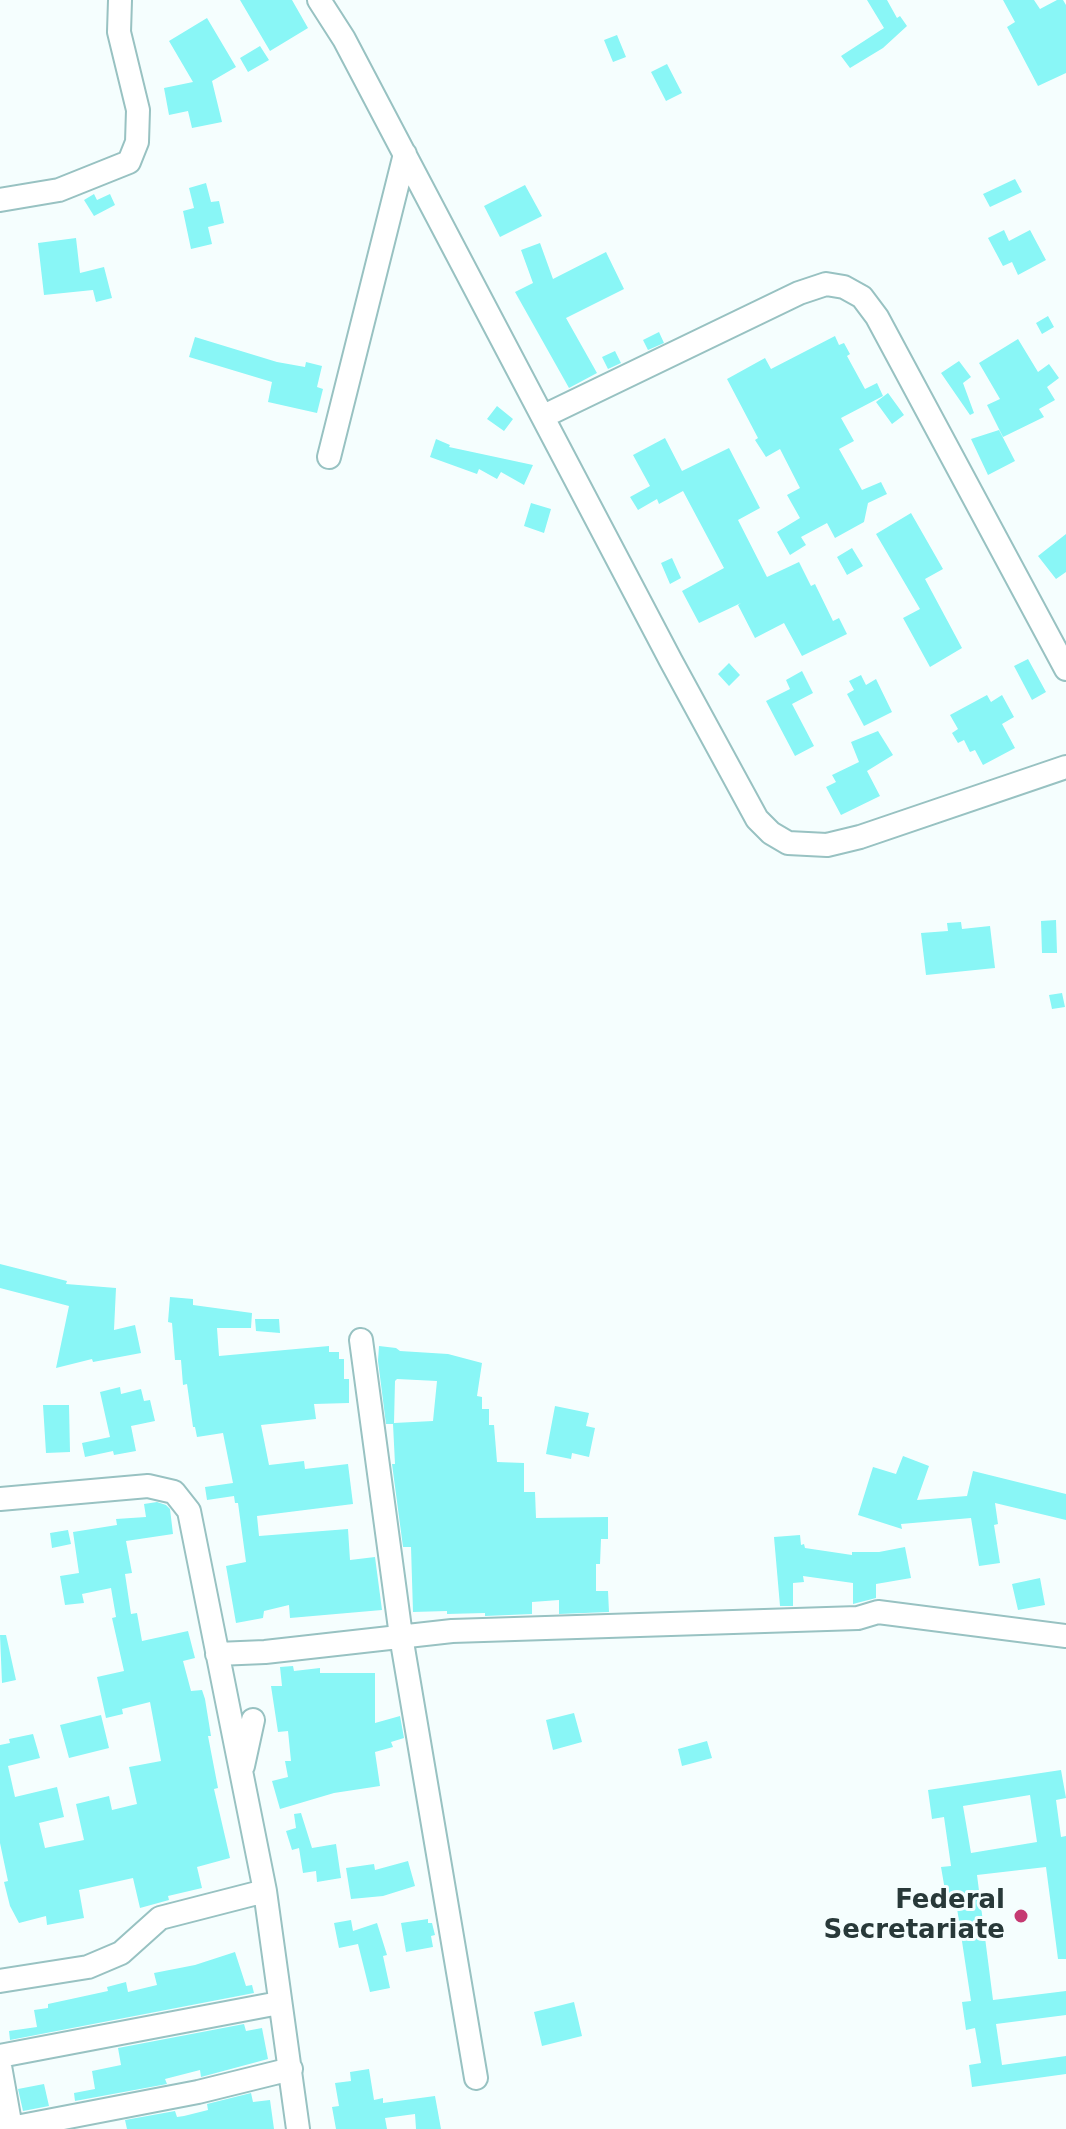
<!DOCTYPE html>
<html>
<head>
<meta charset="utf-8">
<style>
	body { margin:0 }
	canvas { display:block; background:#f5fefe }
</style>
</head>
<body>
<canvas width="1066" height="2129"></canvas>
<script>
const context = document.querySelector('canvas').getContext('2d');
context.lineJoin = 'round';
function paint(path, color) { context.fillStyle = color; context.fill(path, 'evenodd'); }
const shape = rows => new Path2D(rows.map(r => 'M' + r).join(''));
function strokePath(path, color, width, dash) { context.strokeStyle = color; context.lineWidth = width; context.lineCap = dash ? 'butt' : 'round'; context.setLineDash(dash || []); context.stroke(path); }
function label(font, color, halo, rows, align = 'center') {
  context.font = font + ' "DejaVu Sans",sans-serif'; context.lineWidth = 6; context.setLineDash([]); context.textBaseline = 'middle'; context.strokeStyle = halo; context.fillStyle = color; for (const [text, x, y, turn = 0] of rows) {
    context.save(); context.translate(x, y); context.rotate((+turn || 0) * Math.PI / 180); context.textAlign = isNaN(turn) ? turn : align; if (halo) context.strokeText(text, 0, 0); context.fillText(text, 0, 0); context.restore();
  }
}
const building = shape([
	[240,0,292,0,308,28,270,51],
	[867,0,887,0,897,18,900,16,907,26,883,48,850,68,841,56,884,28],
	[1003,0,1034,0,1040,9,1057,0,1063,0,1066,5,1066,73,1038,86,1007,27,1015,22],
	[207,18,236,67,212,81,222,122,192,128,188,111,169,115,164,88,193,82,169,41],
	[617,35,626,57,613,62,604,40],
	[260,46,269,60,248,72,240,58],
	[667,64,682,93,666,101,651,72],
	[1015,179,1022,192,990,207,983,194],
	[206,183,211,202,219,201,224,223,208,227,212,244,191,249,183,211,194,208,189,188],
	[525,185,542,216,500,237,484,206],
	[94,194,97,200,110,194,115,205,94,216,84,200],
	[1004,230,1009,241,1030,230,1046,260,1018,275,1012,262,1003,266,988,238],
	[76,238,80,273,104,267,112,298,96,302,93,290,44,295,38,243],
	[540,243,553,279,606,252,624,289,566,318,597,373,569,388,515,292,533,283,521,250],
	[1048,316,1054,327,1042,334,1036,323],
	[659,332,664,343,648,350,643,340],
	[835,336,839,345,844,343,850,354,847,356,865,389,877,383,883,396,841,418,854,441,839,449,862,490,881,482,887,494,868,503,864,522,835,538,827,523,801,537,806,545,790,555,777,532,800,518,787,495,800,488,780,449,766,457,755,440,758,438,727,379,765,358,771,369],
	[195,337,277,362,305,367,306,362,322,366,317,387,323,389,317,413,268,402,272,382,189,357],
	[1018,339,1038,372,1049,364,1059,378,1047,387,1055,400,1039,409,1044,417,1003,437,987,405,1000,399,979,363],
	[615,351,621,363,608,369,602,357],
	[959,361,971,377,963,383,974,413,970,415,941,373],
	[888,393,904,415,892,424,876,402],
	[497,406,513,419,504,431,487,419],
	[999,430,1015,461,988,475,971,439],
	[665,438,682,471,729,448,760,508,738,520,767,577,799,562,811,586,815,584,833,621,839,618,847,634,802,656,784,623,755,638,738,605,741,603,699,623,682,591,724,568,683,491,659,504,657,499,638,510,630,497,650,486,633,455],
	[436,439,450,445,449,447,533,465,524,485,501,472,497,479,479,469,477,474,430,457],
	[531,503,551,509,544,533,524,526],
	[911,513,943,569,925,579,962,648,930,667,903,618,920,609,876,534],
	[1066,534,1066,572,1056,579,1038,556],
	[852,548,863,566,847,575,837,557],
	[672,558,681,578,670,584,661,563],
	[1028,659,1046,692,1032,700,1014,666],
	[729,663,740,675,729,686,718,674],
	[802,671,813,693,792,704,814,746,795,756,766,701,790,689,786,680],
	[861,675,866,685,876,679,892,712,864,726,847,694,854,690,849,681],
	[987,695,991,702,1002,695,1014,717,1002,724,1015,748,983,765,975,750,970,752,964,740,958,743,952,733,958,729,950,715],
	[878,731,893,755,867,771,880,796,841,815,826,787,836,782,832,775,859,762,851,742],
	[1056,920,1057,953,1042,953,1041,921],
	[961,922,962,929,990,926,995,968,926,975,921,933,948,931,947,923],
	[1062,993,1065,1007,1052,1009,1049,995],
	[0,1264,67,1281,66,1284,116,1288,114,1330,135,1325,141,1353,93,1362,92,1359,56,1368,69,1306,0,1288],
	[170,1297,193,1299,193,1305,252,1313,251,1328,217,1328,219,1356,329,1346,329,1352,339,1352,339,1359,344,1359,344,1379,349,1379,349,1403,314,1404,316,1419,261,1425,269,1465,304,1461,305,1469,348,1464,353,1504,257,1516,259,1536,348,1529,350,1560,375,1557,382,1610,290,1618,289,1605,264,1611,263,1618,236,1623,226,1566,246,1562,238,1503,235,1503,234,1496,207,1500,205,1487,233,1483,223,1433,197,1437,195,1427,193,1427,187,1384,183,1385,181,1360,175,1360,172,1323,168,1322],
	[255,1319,279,1319,280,1333,256,1331],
	[379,1346,396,1348,400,1351,448,1354,482,1363,477,1396,482,1397,482,1409,489,1409,489,1425,494,1425,497,1462,524,1463,524,1492,535,1492,536,1518,608,1517,608,1539,601,1539,600,1564,596,1564,596,1591,608,1591,609,1612,559,1614,559,1600,532,1602,532,1614,485,1616,485,1613,447,1614,447,1611,413,1612,411,1547,403,1547,392,1464,395,1464,393,1424,386,1424,378,1361],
	[397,1379,437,1381,433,1421,394,1423,395,1381],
	[120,1387,121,1394,141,1389,144,1401,150,1400,155,1421,131,1426,136,1451,114,1455,113,1451,85,1457,82,1443,110,1437,100,1392],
	[43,1405,69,1405,70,1452,46,1453],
	[555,1406,589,1413,586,1426,595,1428,589,1457,572,1453,571,1459,546,1454],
	[903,1456,929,1466,917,1500,967,1496,973,1471,1066,1494,1066,1520,995,1503,998,1524,994,1525,1000,1563,979,1566,971,1518,901,1524,902,1529,858,1515,873,1467,896,1474],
	[157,1502,166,1505,170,1509,173,1534,126,1541,132,1573,125,1574,131,1614,137,1613,142,1641,188,1631,195,1658,183,1661,191,1691,202,1690,205,1699,211,1736,208,1736,218,1788,214,1789,230,1858,197,1867,202,1888,168,1896,169,1900,140,1908,133,1878,79,1890,84,1918,47,1925,46,1916,19,1923,10,1906,4,1882,8,1881,0,1843,0,1745,10,1743,9,1739,33,1734,40,1758,8,1766,15,1797,57,1787,64,1817,39,1823,45,1848,84,1840,76,1804,109,1796,112,1810,137,1804,129,1767,161,1761,150,1702,122,1709,123,1714,106,1718,97,1677,124,1671,112,1618,116,1617,111,1588,82,1594,84,1603,65,1605,60,1576,79,1573,73,1532,117,1525,116,1519,146,1517,144,1504],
	[68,1530,71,1544,52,1548,50,1533],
	[800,1535,801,1545,804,1544,805,1548,852,1555,852,1552,879,1552,905,1547,911,1578,876,1584,876,1598,853,1604,853,1583,803,1576,804,1582,793,1583,793,1606,780,1606,774,1537],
	[1040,1578,1045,1605,1018,1610,1012,1584],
	[0,1635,6,1635,16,1680,2,1683],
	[293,1666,294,1671,320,1668,320,1673,375,1673,375,1723,400,1716,404,1738,391,1742,393,1747,375,1752,380,1786,334,1793,280,1809,272,1781,288,1777,285,1761,291,1761,288,1731,278,1732,271,1686,282,1686,280,1667],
	[574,1713,582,1742,553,1750,546,1720],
	[101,1715,109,1748,69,1758,60,1725],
	[707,1741,712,1758,682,1766,678,1749],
	[1061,1770,1066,1798,1056,1800,1061,1837,1066,1836,1066,1959,1058,1959,1046,1867,977,1875,993,2000,1066,1991,1066,2015,996,2024,1002,2065,1066,2056,1066,2074,972,2087,969,2065,981,2063,975,2028,966,2030,962,2002,971,2001,955,1895,946,1896,941,1867,951,1866,944,1817,932,1819,928,1790],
	[1030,1795,1037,1842,971,1853,963,1806],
	[301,1813,312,1848,336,1844,341,1878,317,1882,316,1871,303,1873,299,1848,292,1850,286,1831,296,1828,294,1814],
	[408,1861,415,1886,383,1896,351,1899,346,1868,374,1864,375,1870],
	[428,1919,428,1923,432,1923,435,1935,431,1936,433,1947,406,1952,401,1923],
	[351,1920,353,1931,377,1923,387,1955,383,1956,390,1988,370,1992,358,1944,339,1948,334,1923],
	[235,1952,246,1986,252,1985,254,1993,10,2040,9,2031,37,2027,34,2010,48,2008,48,2004,108,1991,107,1987,126,1982,128,1992,157,1985,154,1973,195,1965],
	[574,2002,582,2036,542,2046,534,2012],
	[244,2024,246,2031,262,2028,268,2059,201,2077,200,2070,165,2079,167,2084,75,2101,74,2093,95,2089,92,2071,121,2065,118,2048],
	[369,2069,374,2100,383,2098,383,2103,435,2096,441,2129,416,2129,415,2114,385,2118,387,2129,336,2129,332,2107,339,2106,335,2083,351,2081,350,2072],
	[44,2084,49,2106,23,2111,18,2089],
	[251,2093,253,2102,270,2100,274,2129,127,2129,125,2120,175,2111,177,2117,184,2116,208,2110,207,2104]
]);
const minor = shape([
	[319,0,344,39,671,661,757,819,771,833,788,843,827,845,860,837,1066,767],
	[0,200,59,190,129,162,137,142,138,110,119,32,120,0],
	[544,416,799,293,826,284,844,287,862,297,877,317,1066,669],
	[329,457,405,154],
	[361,1340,401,1636,476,2078],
	[0,1499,148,1486,174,1492,189,1511,265,1891,298,2129],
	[217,1654,265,1652,452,1631,858,1618,878,1612,1066,1636],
	[243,1766,253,1720],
	[0,1981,88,1967,121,1953,160,1918,265,1891],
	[0,2056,279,2003],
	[0,2066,11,2128,198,2092,291,2069]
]);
const markers = [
	[1021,1916,8,"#c53a72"]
];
const poiNames = [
	["Federal",1005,1901],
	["Secretariate",1005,1931]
];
paint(building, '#89f6f6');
strokePath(minor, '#98c2c2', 26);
strokePath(minor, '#fff', 22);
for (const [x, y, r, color] of markers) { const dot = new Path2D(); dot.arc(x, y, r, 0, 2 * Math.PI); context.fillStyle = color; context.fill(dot); strokePath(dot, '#f5fefe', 3); }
label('bold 26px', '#283939', '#f5fefe', poiNames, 'right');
</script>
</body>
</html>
